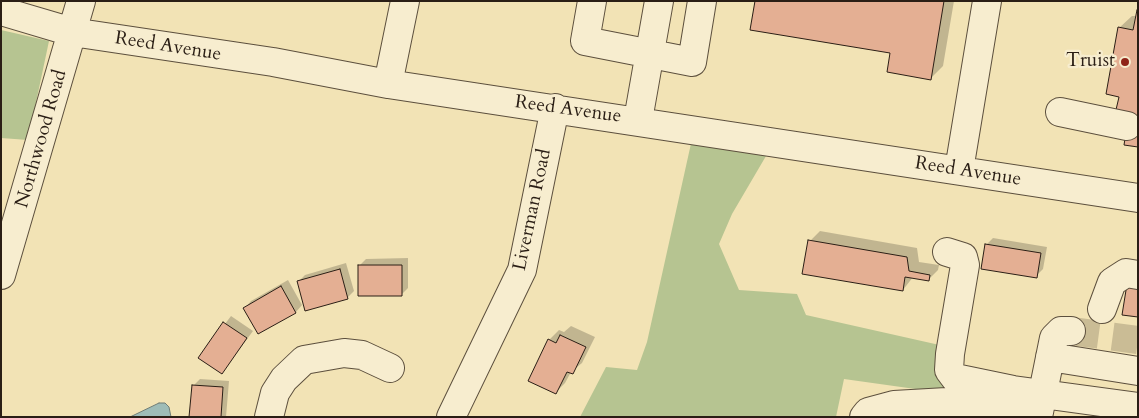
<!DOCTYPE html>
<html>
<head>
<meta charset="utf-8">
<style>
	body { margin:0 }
	#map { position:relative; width:1139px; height:418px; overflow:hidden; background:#f2e3b5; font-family:Cardo,serif }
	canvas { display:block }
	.frame { position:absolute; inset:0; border:2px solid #2a1e15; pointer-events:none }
</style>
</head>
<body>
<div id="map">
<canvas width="1139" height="418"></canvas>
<div class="frame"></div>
</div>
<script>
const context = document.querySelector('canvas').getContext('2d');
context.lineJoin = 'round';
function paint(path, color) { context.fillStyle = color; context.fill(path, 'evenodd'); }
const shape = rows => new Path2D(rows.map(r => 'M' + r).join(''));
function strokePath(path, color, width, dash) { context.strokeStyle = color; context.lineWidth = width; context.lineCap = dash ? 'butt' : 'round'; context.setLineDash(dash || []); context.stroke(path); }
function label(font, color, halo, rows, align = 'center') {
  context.font = font + ' Cardo,serif'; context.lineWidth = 4.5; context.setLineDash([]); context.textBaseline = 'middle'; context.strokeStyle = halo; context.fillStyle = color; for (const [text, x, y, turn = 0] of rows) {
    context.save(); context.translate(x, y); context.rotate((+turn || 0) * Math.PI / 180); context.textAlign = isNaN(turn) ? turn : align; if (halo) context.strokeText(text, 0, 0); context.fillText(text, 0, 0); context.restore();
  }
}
const green = shape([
	[1,30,49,41,28,140,1,138],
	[692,139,750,149,766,156,732,214,719,244,739,290,797,294,806,315,944,346,948,378,944,393,844,379,836,417,580,417,606,367,637,370,647,342]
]);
const water = shape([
	[159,403,165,403,169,407,171,417,130,417,159,403]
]);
const shadow = shape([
	[756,1,954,1,943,66,931,78,892,51],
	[1132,16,1137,16,1130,115,1120,96,1119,28],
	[820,231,917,248,919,262,939,265,938,270,928,280,913,277,903,290,810,241],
	[993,238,1047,247,1043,269,1036,276,986,245],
	[408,258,408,288,401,295,359,266,366,259],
	[346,263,354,291,347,298,298,282,305,275],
	[288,280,302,305,296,312,259,333,245,308,251,301],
	[231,316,253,331,222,373,200,357],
	[571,326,595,337,582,363,571,372,565,383,555,393,549,340,559,330,564,332],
	[200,379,229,381,226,417,191,417,193,386]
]);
const building = shape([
	[755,1,944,1,931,80,887,72,890,53,750,30,755,1],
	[1137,10,1138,10,1138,147,1124,145,1127,126,1115,114,1119,97,1106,94,1118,27,1133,30,1137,10],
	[808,240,907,257,909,271,930,275,929,281,905,277,903,291,802,274,808,240],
	[985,244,1041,253,1037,278,981,269,985,244],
	[358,265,402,265,402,296,358,296,358,265],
	[340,269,348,299,305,311,297,281,340,269],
	[1127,284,1138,286,1138,317,1122,315,1127,284],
	[281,286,296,313,258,334,243,308,281,286],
	[223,322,247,338,222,374,198,358,223,322],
	[560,335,586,347,573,374,567,372,556,394,528,381,548,339,556,343,560,335],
	[192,385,223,387,221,417,189,417,192,385]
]);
const minorTunnel = shape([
	[1071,331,1138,340]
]);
const minor = shape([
	[592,1,585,41,692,62,702,1],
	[1,11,72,32,273,62,388,84,1138,198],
	[388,84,405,1],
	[1060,112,1127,126],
	[638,120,659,1],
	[959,170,987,1],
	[947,252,963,257,965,265,950,354,949,370,955,378,1013,390,1138,407],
	[1,275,81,1],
	[1102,309,1112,282,1126,273,1138,275],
	[1050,357,1138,371],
	[269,417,275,393,284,379,304,360,344,353,362,355,390,368],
	[451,417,522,270,555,108],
	[864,417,868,412,894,405,947,402,983,407,1018,417],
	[1038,417,1054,338,1061,331,1071,331]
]);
const markers = [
	[1125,62,5,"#8f2418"]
];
const streetNames = [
	["Reed Avenue",168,47,9],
	["Reed Avenue",568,110,8],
	["Northwood Road",42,139,-74],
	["Reed Avenue",968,172,9],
	["Liverman Road",533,210,-78]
];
const poiNames = [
	["Truist",1115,62]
];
paint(green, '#b6c491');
paint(water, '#9ebcb7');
strokePath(water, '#707d76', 1);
paint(shadow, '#0003');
paint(building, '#e4af93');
strokePath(building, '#2a1e15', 1);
strokePath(minorTunnel, '#cabc95', 28, [28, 14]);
strokePath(minor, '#5c4f3d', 30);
strokePath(minor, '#f7edcf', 28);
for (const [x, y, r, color] of markers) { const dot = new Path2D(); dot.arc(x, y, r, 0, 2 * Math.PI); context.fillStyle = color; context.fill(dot); strokePath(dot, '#f7edcf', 2); }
label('19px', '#2a1e15', '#f7edcf', streetNames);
label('19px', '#2a1e15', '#f7edcf', poiNames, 'right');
</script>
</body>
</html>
